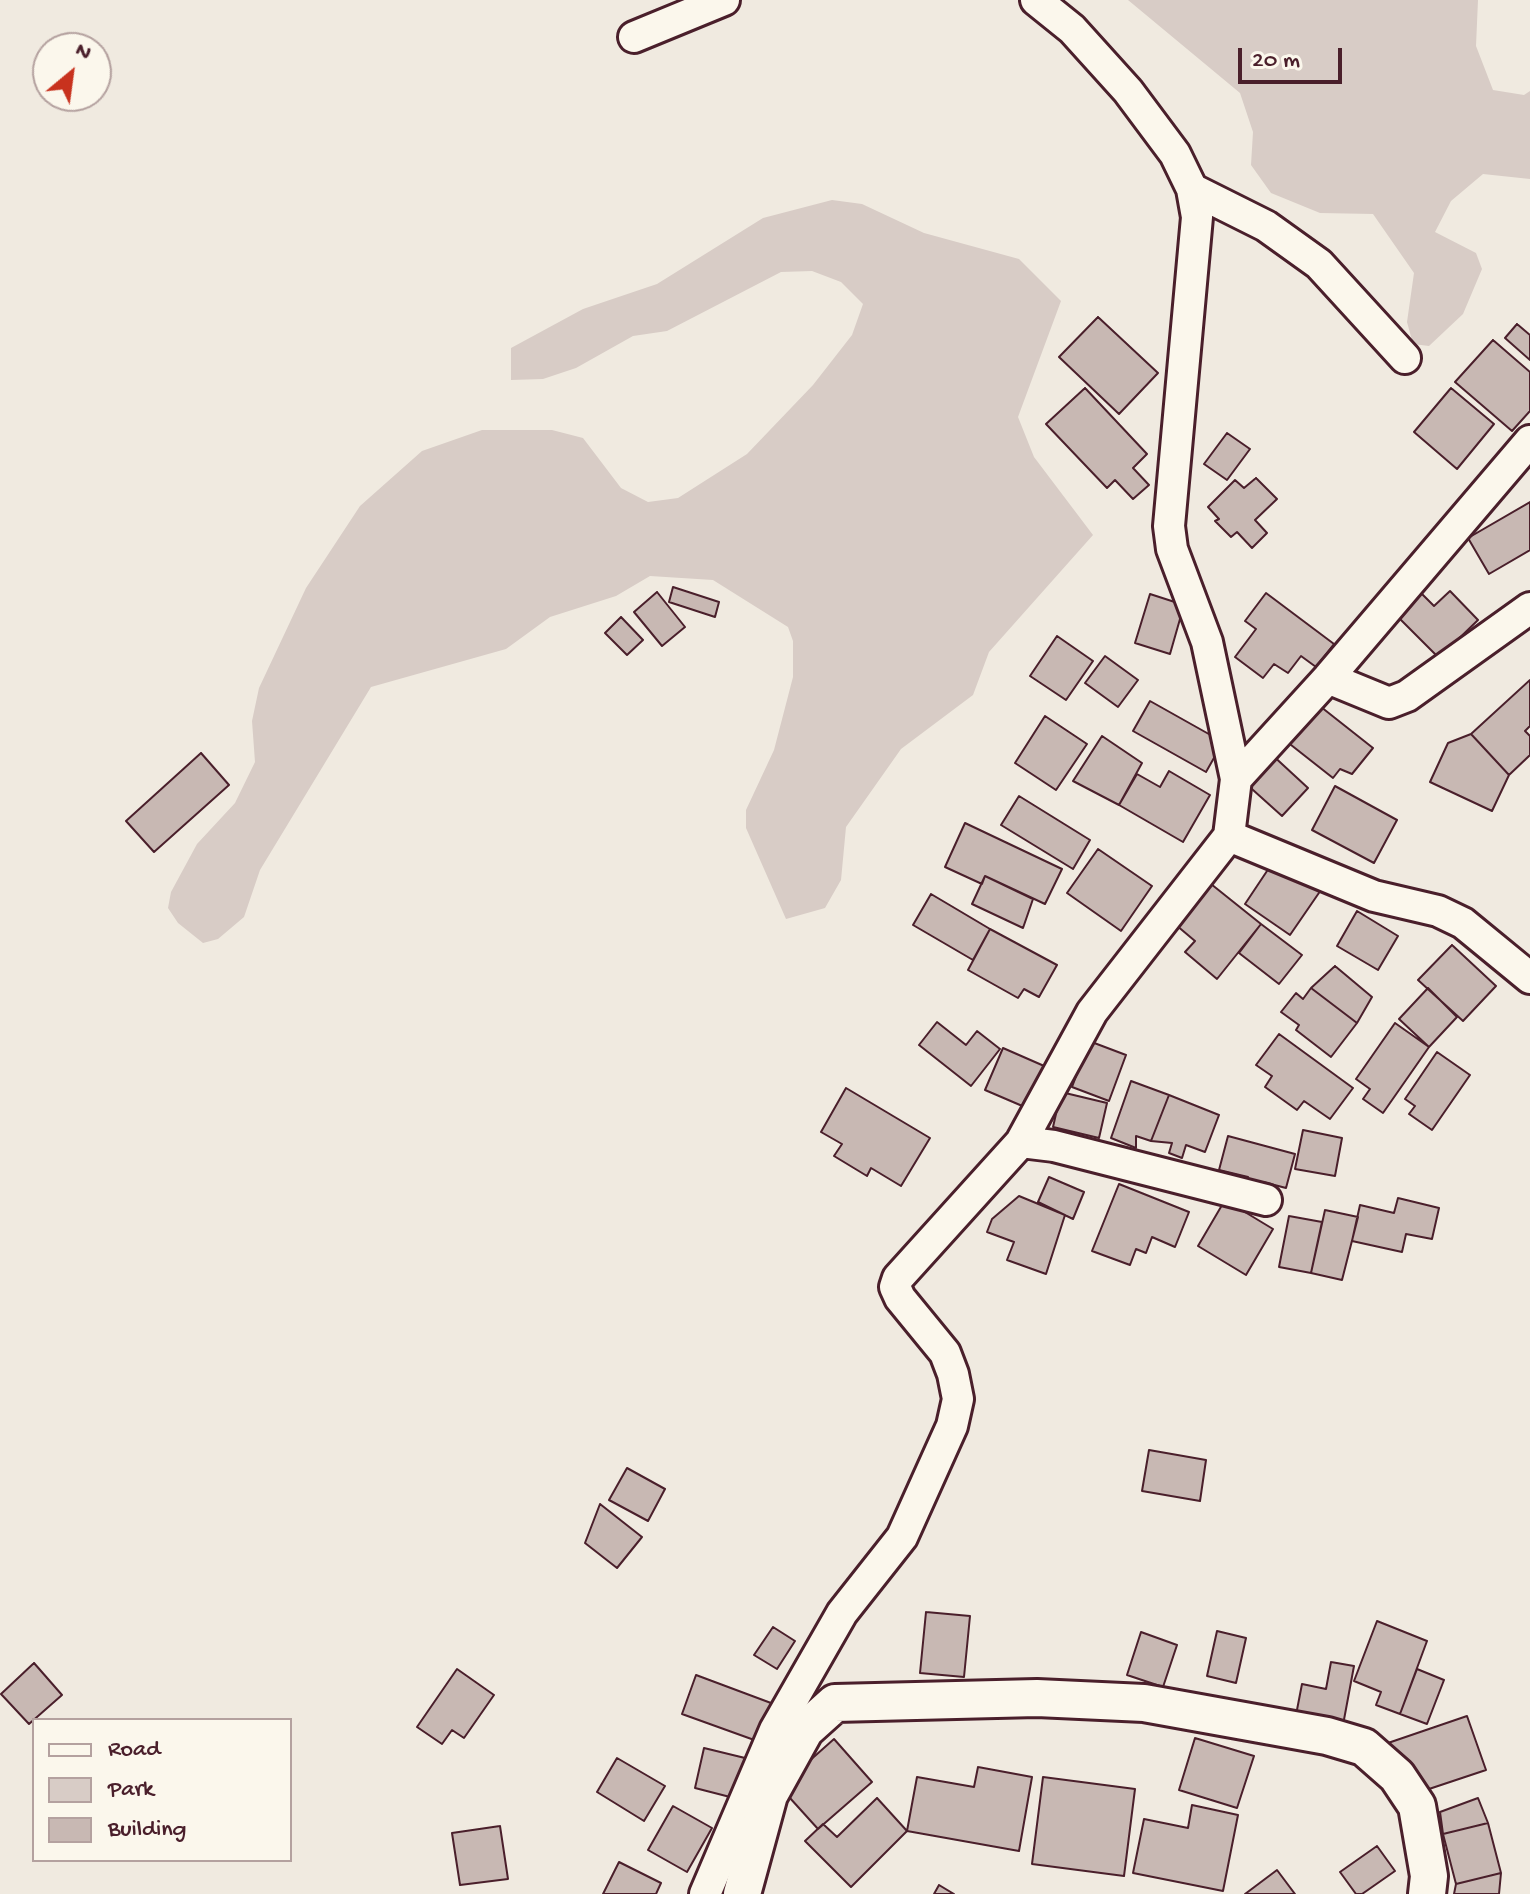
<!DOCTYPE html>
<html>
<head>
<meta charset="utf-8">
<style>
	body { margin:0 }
	#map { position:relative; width:1530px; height:1894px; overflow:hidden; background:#f0eae0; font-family:"Gochi Hand",sans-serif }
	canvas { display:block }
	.legend { position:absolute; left:32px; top:1718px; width:260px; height:144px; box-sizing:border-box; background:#fbf7ec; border:2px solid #b4a19f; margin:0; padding:10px 14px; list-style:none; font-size:24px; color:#4a1f2b }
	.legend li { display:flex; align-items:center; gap:16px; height:40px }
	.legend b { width:40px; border:2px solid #b4a19f }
	.north { position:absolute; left:32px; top:32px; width:80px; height:80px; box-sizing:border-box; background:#fbf7ec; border:2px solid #b4a19f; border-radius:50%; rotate:29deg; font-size:22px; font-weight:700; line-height:32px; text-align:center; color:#4a1f2b }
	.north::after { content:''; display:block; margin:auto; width:28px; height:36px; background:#c8321e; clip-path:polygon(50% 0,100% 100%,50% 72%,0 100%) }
	.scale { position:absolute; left:1238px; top:48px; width:104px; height:36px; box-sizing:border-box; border:4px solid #4a1f2b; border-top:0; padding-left:10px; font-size:24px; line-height:28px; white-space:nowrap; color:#4a1f2b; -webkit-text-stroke:6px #fbf7ec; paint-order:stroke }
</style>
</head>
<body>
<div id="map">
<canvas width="1530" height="1894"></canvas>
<ul class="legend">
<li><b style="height:10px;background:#fbf7ec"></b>Road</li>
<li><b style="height:22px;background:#d8ccc6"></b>Park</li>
<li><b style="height:22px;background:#c8b8b3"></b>Building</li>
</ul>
<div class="north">N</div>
<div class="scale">20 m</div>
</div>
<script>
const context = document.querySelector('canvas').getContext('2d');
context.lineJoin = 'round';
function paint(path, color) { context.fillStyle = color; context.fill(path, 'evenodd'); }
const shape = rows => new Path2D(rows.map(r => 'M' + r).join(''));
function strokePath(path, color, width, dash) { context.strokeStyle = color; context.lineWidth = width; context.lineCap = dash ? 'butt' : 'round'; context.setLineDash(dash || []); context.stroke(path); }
const green = shape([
	[1128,0,1478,0,1476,46,1493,90,1524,95,1530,91,1530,179,1483,174,1451,201,1435,232,1476,253,1482,269,1463,314,1429,346,1413,344,1407,322,1414,273,1373,214,1320,213,1271,193,1251,165,1253,132,1240,93],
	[832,200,862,204,924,233,1019,259,1061,301,1018,417,1034,457,1093,535,989,652,973,695,901,749,846,827,841,880,825,908,786,919,746,828,746,810,774,750,793,677,793,641,788,627,713,580,650,576,616,596,550,617,506,649,371,687,260,870,244,917,218,939,203,943,178,923,168,908,171,892,197,844,235,803,255,762,252,721,259,688,306,588,360,506,422,451,482,430,552,430,583,438,621,488,648,502,678,498,747,454,813,385,852,335,863,304,841,282,812,271,781,272,667,331,633,336,576,368,543,379,511,380,511,348,583,309,657,284,763,218]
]);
const building = shape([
	[1098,317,1158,373,1119,414,1059,357,1098,317],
	[1517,324,1530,335,1530,360,1505,338,1517,324],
	[1493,340,1530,372,1530,411,1512,431,1455,382,1493,340],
	[1085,388,1147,454,1133,468,1149,485,1133,499,1115,480,1107,488,1046,424,1085,388],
	[1451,388,1494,424,1457,469,1414,432,1451,388],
	[1227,433,1250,449,1227,480,1204,464,1227,433],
	[1256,478,1277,499,1255,520,1267,533,1252,548,1237,532,1231,537,1215,521,1219,519,1208,507,1235,480,1244,488,1256,478],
	[1530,502,1530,550,1489,574,1468,538,1530,502],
	[673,587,719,602,715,617,669,602,673,587],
	[1419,591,1434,606,1450,591,1478,620,1439,658,1395,614,1419,591],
	[657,592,685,627,662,646,634,612,657,592],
	[1266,593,1334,644,1316,667,1301,656,1288,673,1274,664,1263,678,1235,657,1256,629,1245,621,1266,593],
	[1150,594,1184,605,1170,654,1135,643,1150,594],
	[621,617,643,640,627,655,605,633,621,617],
	[1057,636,1093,661,1066,700,1030,676,1057,636],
	[1105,656,1138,680,1118,707,1085,683,1105,656],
	[1530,680,1530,726,1525,731,1530,736,1530,755,1509,775,1471,734,1530,680],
	[1150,701,1223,742,1206,772,1133,731,1150,701],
	[1316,703,1373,748,1352,774,1340,769,1333,778,1286,741,1316,703],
	[1045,716,1087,744,1056,790,1015,763,1045,716],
	[1471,734,1509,775,1492,811,1430,782,1448,743,1471,734],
	[1102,736,1142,763,1119,805,1073,781,1102,736],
	[1269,752,1308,788,1282,816,1243,781,1269,752],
	[201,753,229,785,154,852,126,821,201,753],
	[1169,771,1210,795,1183,842,1119,805,1137,774,1160,787,1169,771],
	[1335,786,1397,820,1374,863,1312,830,1335,786],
	[1019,796,1090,840,1073,869,1001,825,1019,796],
	[965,823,1062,869,1045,904,985,876,982,884,945,867,965,823],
	[1098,849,1152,886,1121,931,1067,893,1098,849],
	[1277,856,1323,887,1290,935,1245,904,1277,856],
	[985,876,1033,899,1023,928,972,904,985,876],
	[1211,884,1261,924,1217,979,1185,952,1195,941,1176,925,1211,884],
	[931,894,990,929,973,960,913,925,931,894],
	[1357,911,1398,936,1378,970,1337,946,1357,911],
	[1261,924,1302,955,1279,984,1239,953,1261,924],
	[990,929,1057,965,1039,997,1024,989,1018,998,968,970,990,929],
	[1452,945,1496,986,1463,1021,1418,980,1452,945],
	[1335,966,1372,997,1357,1023,1311,988,1335,966],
	[1311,988,1357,1023,1331,1057,1296,1030,1299,1025,1281,1012,1296,993,1303,999,1311,988],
	[1428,988,1457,1017,1429,1047,1399,1019,1428,988],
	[937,1022,966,1045,977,1031,1000,1049,971,1086,919,1045,937,1022],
	[1395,1023,1429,1047,1383,1113,1363,1099,1370,1089,1356,1079,1395,1023],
	[1279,1034,1353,1088,1330,1119,1304,1101,1297,1110,1265,1087,1272,1076,1256,1065,1279,1034],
	[1089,1041,1126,1055,1109,1101,1072,1087,1089,1041],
	[1003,1048,1051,1069,1034,1111,985,1090,1003,1048],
	[1437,1052,1470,1075,1432,1130,1409,1114,1415,1106,1405,1099,1437,1052],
	[1131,1081,1169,1095,1151,1141,1136,1136,1136,1148,1111,1138,1131,1081],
	[846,1088,930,1138,901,1186,871,1168,867,1176,834,1156,842,1144,821,1132,846,1088],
	[1061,1092,1107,1103,1099,1138,1053,1127,1061,1092],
	[1169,1095,1219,1115,1205,1152,1186,1145,1182,1158,1169,1153,1172,1143,1151,1141,1169,1095],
	[1303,1130,1342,1138,1335,1176,1295,1169,1303,1130],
	[1228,1136,1295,1154,1286,1188,1263,1182,1264,1191,1246,1186,1248,1177,1219,1170,1228,1136],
	[1049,1177,1084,1192,1073,1219,1038,1202,1049,1177],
	[1119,1184,1189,1212,1175,1247,1152,1237,1146,1253,1136,1249,1130,1265,1092,1251,1119,1184],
	[1019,1196,1065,1215,1046,1274,1007,1260,1014,1242,987,1232,992,1219,1019,1196],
	[1398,1198,1439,1208,1432,1239,1406,1234,1402,1252,1352,1241,1360,1205,1394,1213,1398,1198],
	[1225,1200,1273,1229,1246,1275,1198,1246,1225,1200],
	[1325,1210,1358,1217,1342,1280,1311,1273,1325,1210],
	[1289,1216,1322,1222,1311,1273,1279,1267,1289,1216],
	[1149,1450,1206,1460,1200,1501,1142,1491,1149,1450],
	[627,1468,665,1489,648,1521,609,1500,627,1468],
	[600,1504,642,1537,617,1568,585,1543,600,1504],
	[926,1612,970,1616,964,1677,920,1673,926,1612],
	[1377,1621,1427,1641,1400,1714,1376,1705,1381,1692,1354,1681,1377,1621],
	[773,1627,795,1641,777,1669,754,1655,773,1627],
	[1217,1631,1246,1638,1236,1683,1207,1676,1217,1631],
	[1141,1632,1177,1645,1163,1687,1127,1675,1141,1632],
	[1331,1662,1354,1666,1343,1725,1296,1715,1302,1684,1326,1689,1331,1662],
	[34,1663,62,1695,29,1724,1,1694,34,1663],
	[457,1669,494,1695,464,1738,452,1730,442,1744,417,1727,457,1669],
	[1417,1669,1444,1680,1427,1724,1400,1714,1417,1669],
	[696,1675,771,1703,757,1741,682,1714,696,1675],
	[1467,1716,1486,1770,1429,1789,1388,1743,1467,1716],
	[1195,1738,1254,1756,1237,1808,1179,1790,1195,1738],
	[834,1739,872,1782,818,1829,780,1787,834,1739],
	[704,1748,745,1758,734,1798,695,1788,704,1748],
	[617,1758,665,1786,644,1821,597,1792,617,1758],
	[978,1767,1032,1777,1019,1851,907,1831,917,1777,974,1787,978,1767],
	[1043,1777,1135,1789,1124,1876,1032,1864,1043,1777],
	[877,1798,907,1831,851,1887,805,1841,823,1824,837,1837,877,1798],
	[1478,1798,1488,1823,1443,1834,1440,1812,1478,1798],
	[1192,1805,1238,1815,1223,1891,1133,1873,1144,1819,1188,1828,1192,1805],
	[673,1806,712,1828,687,1872,648,1850,673,1806],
	[1488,1823,1501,1873,1456,1884,1443,1834,1488,1823],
	[500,1826,508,1879,460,1885,452,1833,500,1826],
	[1377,1846,1395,1871,1362,1894,1356,1894,1340,1872,1377,1846],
	[619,1862,661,1883,656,1894,603,1894,619,1862],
	[1277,1870,1295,1894,1245,1894,1277,1870],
	[1501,1873,1499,1894,1454,1894,1456,1884,1501,1873],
	[939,1885,954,1894,934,1894,939,1885]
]);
const minor = shape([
	[634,37,724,0],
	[1192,189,1266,226,1319,264,1405,358],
	[1328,678,1389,703,1407,696,1530,608],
	[1236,779,1328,678,1530,441],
	[1229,836,1374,896,1438,911,1463,923,1530,978],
	[1021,1142,1092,1012,1229,836,1236,779,1207,642,1172,549,1169,526,1197,217,1192,189,1175,154,1128,91,1072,29,1036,0],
	[705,1894,775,1730,842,1613,902,1537,952,1426,958,1399,953,1374,945,1353,900,1298,895,1287,898,1278,1021,1142,1054,1146,1266,1200]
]);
const tertiary = shape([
	[742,1894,769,1795,805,1730,835,1703,1037,1698,1144,1703,1327,1736,1364,1747,1397,1776,1417,1806,1429,1876,1427,1894]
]);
paint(green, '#d8ccc6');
paint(building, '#c8b8b3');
strokePath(building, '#4a1f2b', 2);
strokePath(minor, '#4a1f2b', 36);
strokePath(tertiary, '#4a1f2b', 42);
strokePath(minor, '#fbf7ec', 30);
strokePath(tertiary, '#fbf7ec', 36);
</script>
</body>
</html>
